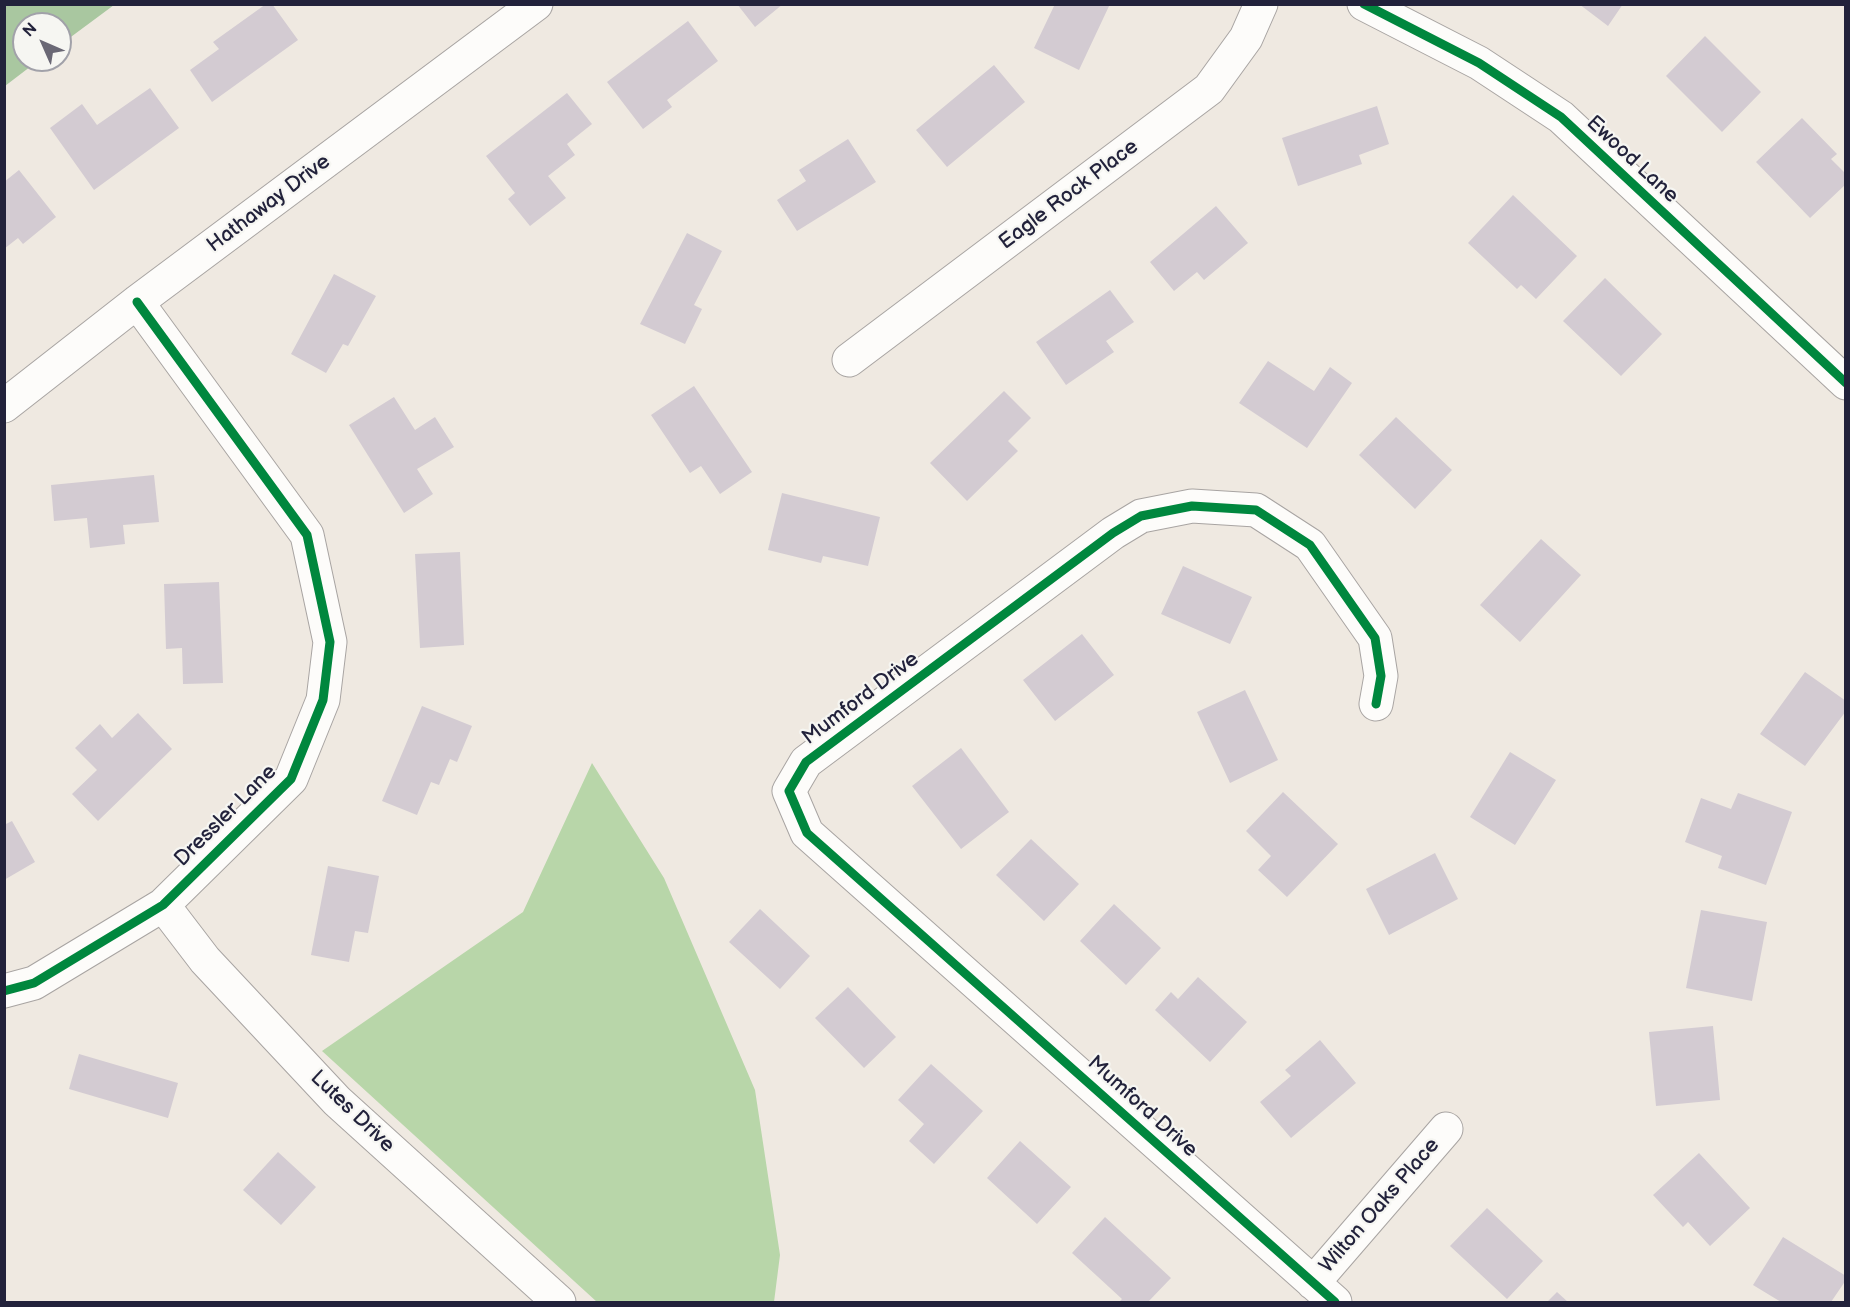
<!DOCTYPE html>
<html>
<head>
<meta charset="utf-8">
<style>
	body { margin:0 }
	#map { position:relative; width:1850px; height:1307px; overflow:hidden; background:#efe9e1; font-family:"Balsamiq Sans",sans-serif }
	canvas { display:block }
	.frame { position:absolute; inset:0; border:6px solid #22223b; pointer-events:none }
	.north { position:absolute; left:12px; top:12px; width:60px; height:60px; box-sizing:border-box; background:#f6f6f2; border:2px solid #a1a1a9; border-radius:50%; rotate:315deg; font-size:16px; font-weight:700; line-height:24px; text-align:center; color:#22223b }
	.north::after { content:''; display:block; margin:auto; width:21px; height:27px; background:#6a6875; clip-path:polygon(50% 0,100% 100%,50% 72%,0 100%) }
</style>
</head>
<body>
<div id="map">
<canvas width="1850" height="1307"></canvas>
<div class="frame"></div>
<div class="north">N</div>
</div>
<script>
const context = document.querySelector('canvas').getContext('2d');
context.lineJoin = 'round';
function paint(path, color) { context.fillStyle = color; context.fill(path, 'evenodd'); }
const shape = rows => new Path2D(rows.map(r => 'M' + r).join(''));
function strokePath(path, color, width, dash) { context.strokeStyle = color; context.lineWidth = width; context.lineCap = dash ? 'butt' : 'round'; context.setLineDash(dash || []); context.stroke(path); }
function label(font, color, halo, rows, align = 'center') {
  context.font = font + ' "Balsamiq Sans",sans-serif'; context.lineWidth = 4.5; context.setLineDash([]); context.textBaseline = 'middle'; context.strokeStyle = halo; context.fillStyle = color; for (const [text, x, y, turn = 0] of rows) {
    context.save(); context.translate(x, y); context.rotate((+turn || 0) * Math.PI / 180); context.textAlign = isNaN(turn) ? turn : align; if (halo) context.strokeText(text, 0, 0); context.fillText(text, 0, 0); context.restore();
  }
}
const green = shape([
	[592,763,664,878,755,1090,780,1255,774,1302,597,1302,322,1051,523,912]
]);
const forest = shape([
	[5,4,114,4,114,5,60,45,60,24,24,24,24,60,39,60,5,86]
]);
const building = shape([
	[266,4,272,4,298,40,212,102,190,70,219,49,213,42],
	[737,4,783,4,755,27],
	[1055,4,1110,4,1079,70,1034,48],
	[1579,4,1623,4,1608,26],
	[688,21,718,61,667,100,672,107,643,129,607,82],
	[1705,36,1761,92,1722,132,1666,76],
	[994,65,1025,102,947,167,916,130],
	[150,88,179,128,94,190,50,128,82,104,97,125],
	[567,93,592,124,567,144,575,155,548,176,566,198,530,226,508,199,515,193,486,156],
	[1377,106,1389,144,1359,155,1362,164,1298,186,1282,138],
	[1802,118,1837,154,1831,159,1846,174,1846,184,1810,218,1756,162],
	[848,139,876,182,797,231,777,200,806,181,799,170],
	[19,170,56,217,23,244,18,238,4,249,4,182],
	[1513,195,1577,256,1536,299,1521,285,1517,289,1468,243],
	[1216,206,1248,243,1204,280,1197,272,1174,291,1150,262],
	[687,233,722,251,694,305,702,309,685,344,640,324],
	[334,274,376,296,348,346,343,344,326,373,291,354],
	[1605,278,1662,334,1621,376,1563,321],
	[1110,290,1134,322,1106,341,1114,352,1066,385,1036,342],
	[1268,361,1314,391,1330,367,1352,383,1307,448,1239,403],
	[694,386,752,472,720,494,701,466,690,473,651,415],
	[1004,391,1031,418,1008,441,1018,451,967,501,930,463],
	[394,397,415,430,435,417,454,447,417,469,433,494,404,513,349,425],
	[1396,417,1452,470,1415,509,1359,455],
	[154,475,159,522,123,525,125,544,90,548,87,518,54,521,51,485],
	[782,493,880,517,868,566,823,556,821,563,768,550],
	[1541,539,1581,575,1520,642,1480,605],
	[460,552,464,645,420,648,415,554],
	[1183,566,1252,597,1230,644,1161,614],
	[219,582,223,683,183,684,182,648,166,649,164,584],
	[1082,634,1114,675,1055,721,1023,680],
	[1805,672,1846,701,1846,711,1805,766,1760,734],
	[1245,690,1278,760,1230,783,1197,712],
	[422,706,472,726,457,762,450,759,439,785,431,782,417,815,382,801],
	[138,713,172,749,98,821,72,794,97,770,75,748,100,724,112,738],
	[961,748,1009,812,961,849,912,786],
	[1510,752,1556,780,1515,845,1470,817],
	[1283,792,1338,844,1287,897,1258,870,1271,856,1246,831],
	[1738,793,1792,812,1766,885,1718,868,1722,856,1685,842,1701,798,1731,809],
	[12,821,35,862,4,880,4,825],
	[1031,839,1079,884,1044,921,996,875],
	[1435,853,1458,899,1389,935,1366,889],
	[328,866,379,876,368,933,355,931,349,962,311,955],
	[1114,904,1161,948,1126,985,1080,941],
	[760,909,810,956,780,989,729,942],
	[1701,910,1767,922,1752,1001,1686,988],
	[1198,977,1247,1022,1210,1062,1155,1010,1171,992,1178,999],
	[848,987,896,1037,864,1068,815,1018],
	[1713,1026,1720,1100,1656,1106,1649,1032],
	[1320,1040,1356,1083,1291,1138,1260,1102,1291,1076,1285,1070],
	[79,1054,178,1083,168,1118,69,1089],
	[931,1064,983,1111,934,1164,909,1141,924,1124,898,1100],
	[1020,1141,1071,1187,1037,1224,987,1178],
	[278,1152,316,1187,281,1225,243,1190],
	[1699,1153,1750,1208,1710,1246,1688,1222,1683,1227,1653,1195],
	[1487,1208,1543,1261,1507,1299,1450,1246],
	[1105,1217,1171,1278,1148,1302,1119,1302,1122,1299,1072,1253],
	[1783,1237,1846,1276,1846,1280,1831,1302,1781,1302,1753,1285],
	[1557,1292,1568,1302,1547,1302]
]);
const minor = shape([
	[1364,4,1479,63,1561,117,1846,383],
	[849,360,1209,89,1246,38,1261,4],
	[4,406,137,302,536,4],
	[163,905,205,960,337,1101,559,1302],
	[4,991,34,983,163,905,291,779,323,700,330,642,307,535,137,302],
	[1313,1283,1446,1129],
	[1335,1302,807,833,789,791,806,762,1113,533,1141,516,1192,506,1256,510,1310,545,1375,638,1381,676,1376,704]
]);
const cycleway = shape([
	[1364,4,1479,63,1561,117,1846,383],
	[4,991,34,983,163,905,291,779,323,700,330,642,307,535,137,302],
	[1335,1302,807,833,789,791,806,762,1113,533,1141,516,1192,506,1256,510,1310,545,1375,638,1381,676,1376,704]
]);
const streetNames = [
	["Ewood Lane",1632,160,43],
	["Eagle Rock Place",1069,195,-37],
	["Hathaway Drive",269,204,-37],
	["Mumford Drive",861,699,-37],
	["Dressler Lane",226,816,-45],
	["Mumford Drive",1142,1107,42],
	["Lutes Drive",352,1112,44],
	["Wilton Oaks Place",1380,1206,-49]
];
paint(green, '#b8d6a9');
paint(forest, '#a9c7a0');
paint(building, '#d3cbd2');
strokePath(minor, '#a8a4a2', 35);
strokePath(minor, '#fdfcfa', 33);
strokePath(cycleway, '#00873e', 9);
label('21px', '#22223b', '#f6f6f2', streetNames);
</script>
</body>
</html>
